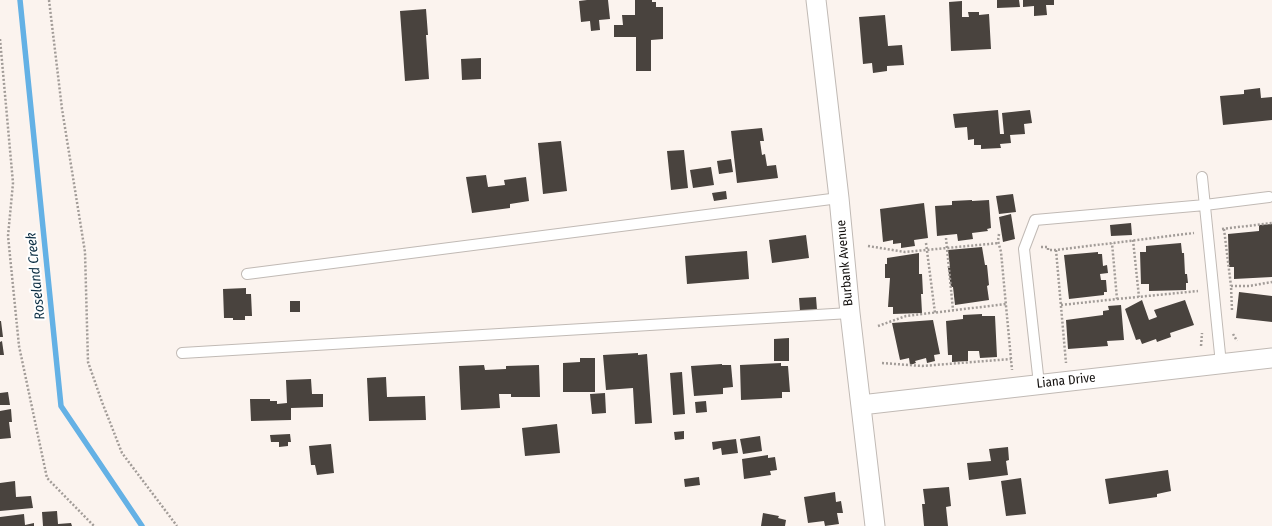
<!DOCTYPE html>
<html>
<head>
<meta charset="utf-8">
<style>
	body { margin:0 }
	canvas { display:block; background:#fbf3ee }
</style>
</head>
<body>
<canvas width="1272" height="526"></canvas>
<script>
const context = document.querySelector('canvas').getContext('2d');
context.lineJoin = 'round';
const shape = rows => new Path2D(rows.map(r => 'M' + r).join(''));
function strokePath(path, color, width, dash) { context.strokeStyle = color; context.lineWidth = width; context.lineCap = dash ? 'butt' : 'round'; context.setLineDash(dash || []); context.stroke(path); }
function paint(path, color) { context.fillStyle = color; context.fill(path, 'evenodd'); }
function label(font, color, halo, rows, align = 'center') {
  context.font = font + ' "Fira Sans Condensed",sans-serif'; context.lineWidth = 4; context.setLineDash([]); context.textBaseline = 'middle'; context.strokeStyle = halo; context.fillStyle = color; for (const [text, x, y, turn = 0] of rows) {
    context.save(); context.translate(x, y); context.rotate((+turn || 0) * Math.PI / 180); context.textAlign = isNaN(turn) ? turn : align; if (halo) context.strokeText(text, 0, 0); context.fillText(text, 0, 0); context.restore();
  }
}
const stream = shape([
	[20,0,61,406,142,526]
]);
const building = shape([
	[587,0,608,0,610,19,599,20,600,30,591,31,590,21,581,22,579,1],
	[635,0,652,0,652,2,656,2,656,7,663,7,663,39,651,40,651,71,636,71,636,37,614,37,614,25,623,25,622,15,635,15],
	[997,0,1019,0,1020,7,997,8],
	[1023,0,1054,0,1054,5,1046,5,1047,15,1034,16,1034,6,1023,7],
	[962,1,962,17,969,17,968,12,979,12,979,15,989,14,991,49,951,51,949,2],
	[426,9,428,35,426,35,429,79,405,81,400,11],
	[885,15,888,46,902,45,904,65,887,66,887,71,873,73,872,63,863,64,859,17],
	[481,58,481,79,462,80,461,59],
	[1260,88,1261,98,1272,97,1272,120,1223,125,1220,96,1244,94,1244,90],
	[998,110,1000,134,1004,134,1002,113,1030,110,1032,123,1024,124,1025,134,1010,135,1011,143,1000,144,1001,148,981,149,981,145,974,145,974,139,968,140,967,127,955,128,953,114],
	[762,128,764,141,760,141,762,155,765,154,767,166,776,165,778,178,737,183,731,131],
	[561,141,567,191,543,194,538,143],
	[684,150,688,188,671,190,667,151],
	[731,159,733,172,719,174,717,161],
	[711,167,714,185,693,188,690,170],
	[486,175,488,187,505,185,504,180,526,177,529,201,510,204,510,208,472,213,466,177],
	[726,191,727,199,714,201,712,193],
	[1013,194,1016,212,999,214,996,196],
	[972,200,972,201,989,200,991,228,987,229,988,231,972,233,973,239,958,241,957,234,937,236,935,206,952,205,952,201],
	[924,203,928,238,914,240,915,246,901,248,901,243,893,244,893,240,883,242,880,209],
	[1011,214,1015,239,1003,242,999,217],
	[1131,223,1132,235,1111,236,1110,225],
	[1272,224,1272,277,1234,279,1234,267,1229,267,1228,234,1259,231,1259,225],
	[806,235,809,258,772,263,769,240],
	[1181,243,1182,253,1184,253,1185,274,1187,274,1188,283,1186,283,1186,290,1149,291,1149,284,1141,284,1140,252,1146,252,1146,246],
	[982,247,985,265,987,265,989,285,987,286,989,300,955,305,953,287,951,287,948,268,950,268,948,250],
	[747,251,749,279,687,284,685,256],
	[1098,252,1098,254,1102,254,1103,266,1107,265,1108,273,1100,274,1101,280,1106,280,1107,292,1104,292,1104,295,1069,299,1064,255],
	[919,253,919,274,922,274,923,294,921,294,922,313,893,314,893,307,888,307,890,278,885,278,885,264,887,264,887,258],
	[246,288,246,294,251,294,252,316,245,316,245,320,233,320,233,318,224,318,223,289],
	[1239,292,1272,296,1272,322,1236,318],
	[816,297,817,310,800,311,799,298],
	[1142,300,1149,320,1157,317,1154,310,1185,300,1194,325,1170,333,1171,337,1157,342,1156,339,1142,344,1140,339,1136,340,1125,309],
	[290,301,300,301,300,312,290,312],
	[1121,305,1124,340,1107,341,1108,346,1068,349,1066,320,1103,315,1103,311,1109,310,1108,306],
	[982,314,982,316,995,316,997,357,980,358,979,351,968,351,968,361,952,362,952,355,948,355,946,321,963,319,963,315],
	[933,320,940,354,934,355,935,361,927,363,926,358,915,361,916,363,910,365,909,358,900,360,892,323],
	[0,321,1,321,3,337,0,337],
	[789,338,789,361,774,361,774,339],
	[2,341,4,355,0,355,0,342],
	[638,353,638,355,647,354,652,423,635,424,633,388,606,390,603,355],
	[580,358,595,358,595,392,563,392,563,363,580,362],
	[781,363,781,366,788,366,790,392,782,392,782,398,741,400,740,365],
	[722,364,722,365,731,365,733,387,723,388,723,394,694,396,691,366],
	[484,365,485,370,506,369,506,366,539,365,540,397,511,397,511,394,499,394,500,408,461,410,459,366],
	[682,372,685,414,673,415,670,373],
	[386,377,387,397,425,396,426,420,369,421,367,378],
	[311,379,312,394,323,394,323,407,291,408,291,420,251,421,250,399,270,399,270,401,277,401,277,404,287,403,286,380],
	[8,392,10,405,0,405,0,393],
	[605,393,606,413,592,414,590,394],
	[706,401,707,412,696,413,695,402],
	[11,409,12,422,9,422,11,438,0,439,0,411],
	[557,424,560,453,525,456,522,428],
	[684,431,684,439,675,440,674,432],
	[290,434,291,442,288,442,288,446,279,447,279,442,271,442,270,435],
	[760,436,762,451,743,454,740,439],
	[736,439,738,453,722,455,721,448,713,450,712,442],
	[331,444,334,473,317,475,315,465,311,465,309,446],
	[1008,447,1009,460,1006,461,1008,475,969,480,967,463,991,461,989,449],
	[768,455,768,458,775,457,777,470,770,471,771,475,744,479,742,459],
	[1168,470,1171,491,1157,494,1157,497,1109,504,1105,479],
	[699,477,700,485,685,487,684,479],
	[1021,478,1026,514,1006,516,1001,481],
	[15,481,16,497,31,496,33,508,0,511,0,483],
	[949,487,951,506,946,507,948,526,924,526,922,504,925,504,923,489],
	[835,492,836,502,841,501,843,513,837,513,839,524,825,526,824,521,808,523,804,497],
	[57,511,58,524,71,523,72,526,43,526,42,512],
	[763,513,779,516,778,518,786,520,785,526,761,526],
	[24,514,25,525,34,523,34,526,0,526,0,517]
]);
const path = shape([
	[49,0,62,109,85,252,88,362,102,402,122,453,177,526],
	[0,39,13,183,8,236,19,346,47,478,94,526],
	[1222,229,1272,223],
	[1224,229,1231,286],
	[999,234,998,241,1001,252,1012,370],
	[946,238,953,310],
	[1133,240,1139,297],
	[926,243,935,313],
	[868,246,905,252,999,243],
	[1041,247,1048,247,1048,250,1056,250,1194,233],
	[1056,250,1066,363],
	[1117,299,1198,291],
	[1061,305,1117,299,1112,243],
	[1232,310,1231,286,1249,286,1272,282],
	[878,326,906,316,1006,304],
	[1233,334,1237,341],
	[1201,346,1202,333],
	[882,363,922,366,1011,359]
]);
const lane = shape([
	[1202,177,1221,364],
	[247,274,839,198],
	[182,353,850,313],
	[1039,384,1024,249,1035,220,1205,205,1269,197]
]);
const street = shape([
	[816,0,839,198,850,313,875,526],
	[861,405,1272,358]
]);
const streetNames = [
	["Burbank Avenue",845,263,-95],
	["Liana Drive",1066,381,-6]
];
const waterNames = [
	["Roseland Creek",36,276,-96]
];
strokePath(stream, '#64b1e5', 5.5);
paint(building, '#49433e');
strokePath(lane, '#c1bab5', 12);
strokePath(street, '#c1bab5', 21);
strokePath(path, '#a29c98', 2.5, [2, 2]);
strokePath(lane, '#fff', 10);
strokePath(street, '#fff', 19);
label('13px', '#120f0d', '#fff', streetNames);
label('italic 14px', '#0c2e43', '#fff', waterNames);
</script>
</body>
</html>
